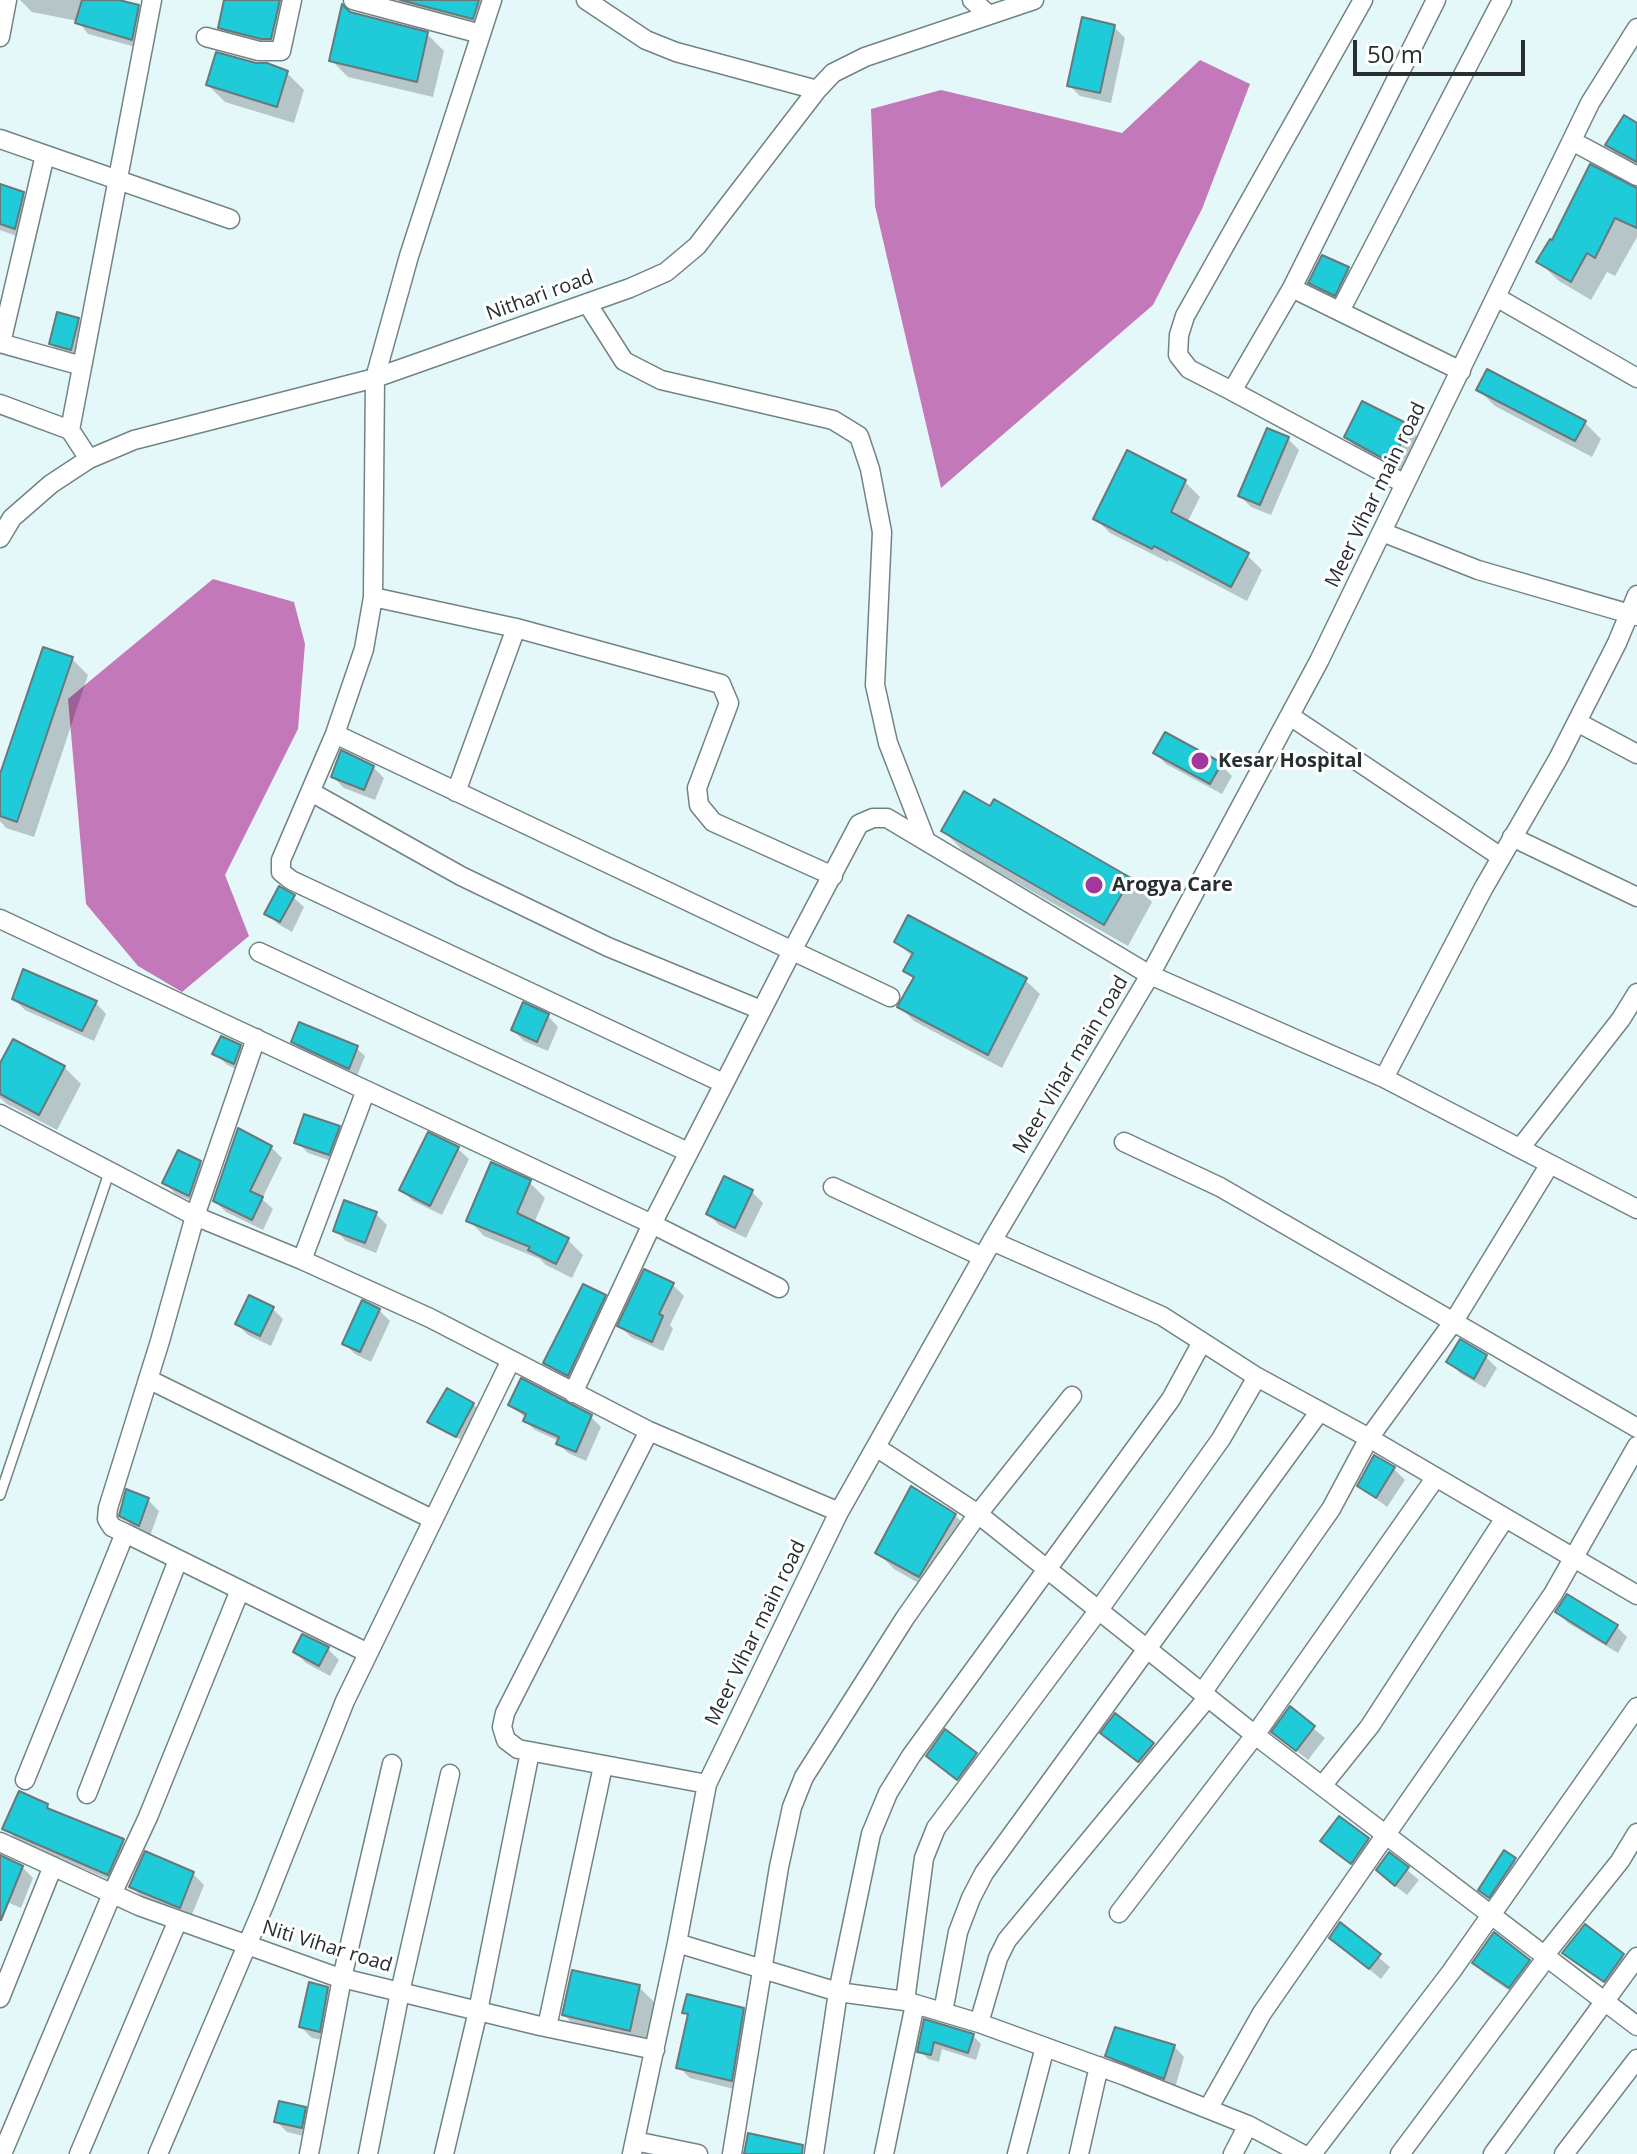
<!DOCTYPE html>
<html>
<head>
<meta charset="utf-8">
<style>
	body { margin:0 }
	#map { position:relative; width:1637px; height:2154px; overflow:hidden; background:#e4f8fa; font-family:"Open Sans",sans-serif }
	canvas { display:block }
	.scale { position:absolute; left:1353px; top:40px; width:172px; height:36px; box-sizing:border-box; border:4px solid #282f30; border-top:0; padding-left:10px; font-size:24px; line-height:28px; white-space:nowrap; color:#282f30; -webkit-text-stroke:6px #fff; paint-order:stroke }
</style>
</head>
<body>
<div id="map">
<canvas width="1637" height="2154"></canvas>
<div class="scale">50 m</div>
</div>
<script>
const context = document.querySelector('canvas').getContext('2d');
context.lineJoin = 'round';
function paint(path, color) { context.fillStyle = color; context.fill(path, 'evenodd'); }
const shape = rows => new Path2D(rows.map(r => 'M' + r).join(''));
function strokePath(path, color, width, dash) { context.strokeStyle = color; context.lineWidth = width; context.lineCap = dash ? 'butt' : 'round'; context.setLineDash(dash || []); context.stroke(path); }
function label(font, color, halo, rows, align = 'center') {
  context.font = font + ' "Open Sans",sans-serif'; context.lineWidth = 6; context.setLineDash([]); context.textBaseline = 'middle'; context.strokeStyle = halo; context.fillStyle = color; for (const [text, x, y, turn = 0] of rows) {
    context.save(); context.translate(x, y); context.rotate((+turn || 0) * Math.PI / 180); context.textAlign = isNaN(turn) ? turn : align; if (halo) context.strokeText(text, 0, 0); context.fillText(text, 0, 0); context.restore();
  }
}
const water = shape([
	[1200,60,1250,84,1202,209,1153,305,941,488,875,206,871,109,941,90,1122,133],
	[213,579,294,602,305,644,298,729,225,875,249,936,182,992,138,966,86,904,68,699]
]);
const shadow = shape([
	[20,0,112,0,138,7,149,18,143,49,88,34,78,21,32,12],
	[226,0,302,0,288,55,237,44,220,27],
	[386,0,503,0,490,35],
	[349,13,427,34,444,51,433,97,348,77,331,60],
	[1114,27,1125,38,1111,103,1080,96,1069,85],
	[287,73,304,90,294,123,225,102,208,85],
	[1637,125,1637,170,1627,165,1608,145],
	[0,186,23,194,34,205,25,239,0,230],
	[1637,189,1637,237,1615,276,1607,272,1591,300,1559,281,1539,262],
	[1323,257,1348,269,1359,279,1346,305,1321,293,1311,282],
	[78,320,89,331,81,360,62,355,51,344],
	[1478,389,1584,422,1601,439,1592,457,1495,406],
	[1408,427,1419,438,1402,472,1357,448,1346,437],
	[1288,439,1299,450,1271,515,1251,507,1240,496],
	[1128,453,1185,482,1200,497,1187,523,1247,555,1262,570,1247,601,1169,560,1168,562,1110,533,1095,518],
	[71,658,88,675,34,837,6,828,0,821,0,780],
	[1155,753,1221,765,1232,776,1222,794,1166,764],
	[373,767,384,778,375,800,344,788,333,777],
	[944,831,1130,880,1152,902,1128,946,966,854],
	[293,897,304,907,292,932,278,924,267,913],
	[896,942,1025,980,1040,994,1002,1068,914,1021,900,1007,915,979,906,970,913,957],
	[14,999,96,1003,106,1014,94,1041,25,1010],
	[548,1016,558,1027,548,1051,524,1041,513,1030],
	[293,1041,356,1048,365,1056,357,1076,302,1050],
	[240,1047,251,1058,245,1074,226,1064,215,1053],
	[0,1067,64,1067,81,1084,57,1130,7,1104,0,1098],
	[339,1128,350,1139,340,1164,308,1153,297,1142],
	[271,1147,282,1158,262,1199,273,1209,263,1230,226,1212,215,1201],
	[458,1149,469,1159,442,1215,413,1201,402,1190],
	[200,1163,211,1174,200,1205,176,1194,165,1183],
	[529,1182,545,1198,534,1223,568,1240,583,1255,572,1278,546,1265,540,1259,484,1236,469,1220],
	[752,1192,763,1203,746,1238,719,1225,708,1214],
	[376,1214,387,1225,376,1253,346,1241,335,1230],
	[645,1271,673,1285,684,1296,670,1325,673,1329,663,1351,631,1337,620,1326],
	[604,1297,615,1307,579,1385,557,1373,546,1363],
	[272,1308,283,1319,271,1346,248,1335,237,1324],
	[379,1310,390,1321,371,1362,355,1354,344,1343],
	[1460,1342,1486,1357,1497,1368,1485,1388,1460,1373,1449,1362],
	[473,1404,478,1409,461,1440,430,1421],
	[510,1405,591,1417,601,1427,586,1461,568,1453,558,1443,559,1441,535,1430,525,1421,526,1418],
	[1374,1457,1394,1469,1405,1480,1387,1507,1359,1486],
	[148,1500,159,1511,150,1536,133,1527,122,1515],
	[955,1515,971,1532,936,1593,894,1569,877,1552],
	[1558,1612,1616,1626,1627,1637,1618,1653,1568,1623],
	[328,1649,339,1660,330,1676,306,1663,295,1652],
	[1290,1709,1325,1738,1308,1760,1274,1732],
	[1115,1716,1164,1756,1150,1772,1103,1733],
	[976,1755,986,1766,969,1789,928,1756],
	[47,1806,54,1813,123,1841,134,1852,119,1884,16,1839,5,1828],
	[1368,1839,1379,1850,1363,1873,1323,1841],
	[1505,1853,1526,1870,1491,1900,1480,1889],
	[1389,1855,1419,1880,1407,1895,1389,1881],
	[0,1859,22,1867,33,1878,21,1908,0,1899],
	[193,1874,204,1885,191,1917,142,1897,131,1887],
	[1340,1925,1390,1967,1381,1979,1331,1938],
	[1585,1927,1634,1967,1616,1991,1575,1963,1565,1953],
	[1529,1961,1540,1972,1520,1998,1485,1974,1474,1963],
	[639,1987,656,2004,647,2047,581,2032,564,2015],
	[327,1988,338,1999,330,2041,312,2038,301,2027],
	[743,2009,754,2020,742,2091,690,2078,679,2067,690,2018,685,2012],
	[926,2022,973,2036,981,2044,976,2060,942,2049,939,2062,928,2059,920,2051],
	[1174,2046,1184,2057,1175,2088,1119,2067,1108,2056],
	[305,2108,316,2119,312,2138,287,2132,276,2121]
]);
const building = shape([
	[82,0,119,0,139,5,132,40,75,23,82,0],
	[224,0,280,0,271,39,261,39,218,28,224,0],
	[400,0,479,0,473,19,400,0],
	[342,4,350,12,428,32,417,82,329,61,342,4],
	[1082,17,1115,25,1100,93,1067,86,1082,17],
	[216,52,256,63,267,63,288,71,277,107,206,85,216,52],
	[1624,115,1637,123,1637,162,1605,145,1624,115],
	[1590,164,1637,188,1637,228,1615,218,1595,258,1587,253,1571,282,1536,262,1550,239,1552,240,1590,164],
	[0,184,24,192,15,229,0,224,0,184],
	[1322,255,1349,267,1335,296,1308,283,1322,255],
	[57,312,79,318,71,350,49,344,57,312],
	[1487,369,1586,421,1575,441,1476,390,1487,369],
	[1362,401,1410,425,1391,463,1344,437,1362,401],
	[1267,428,1289,437,1260,505,1238,496,1267,428],
	[1127,450,1186,480,1171,512,1249,553,1231,587,1154,546,1152,549,1093,519,1127,450],
	[43,647,73,657,17,822,0,816,0,774,43,647],
	[1165,732,1222,763,1210,784,1153,753,1165,732],
	[341,750,374,766,364,790,331,777,341,750],
	[964,791,990,806,994,799,1131,878,1104,925,941,831,964,791],
	[279,886,295,895,280,922,264,914,279,886],
	[908,915,1027,978,988,1055,897,1007,914,977,903,971,913,953,894,942,908,915],
	[23,969,97,1001,82,1031,12,999,23,969],
	[523,1002,549,1014,537,1042,511,1030,523,1002],
	[299,1022,358,1046,349,1069,291,1042,299,1022],
	[221,1036,241,1045,234,1064,212,1054,221,1036],
	[13,1039,65,1066,39,1115,0,1094,0,1063,13,1039],
	[304,1114,340,1126,329,1155,294,1143,304,1114],
	[238,1128,272,1146,250,1191,263,1197,252,1220,213,1201,238,1128],
	[428,1132,459,1147,430,1206,399,1190,428,1132],
	[178,1150,201,1161,189,1196,162,1183,178,1150],
	[491,1162,531,1180,517,1213,569,1238,556,1264,528,1250,530,1247,466,1221,491,1162],
	[724,1176,753,1190,735,1228,706,1214,724,1176],
	[344,1200,377,1212,365,1243,333,1231,344,1200],
	[644,1269,674,1283,659,1314,663,1316,652,1342,617,1326,644,1269],
	[583,1284,606,1295,568,1376,543,1363,583,1284],
	[249,1295,274,1307,260,1336,235,1324,249,1295],
	[362,1300,380,1309,360,1352,342,1344,362,1300],
	[1460,1339,1487,1355,1474,1379,1446,1362,1460,1339],
	[521,1378,592,1415,576,1452,556,1444,559,1437,523,1421,526,1414,508,1405,521,1378],
	[447,1388,474,1403,456,1437,427,1422,447,1388],
	[1374,1455,1395,1467,1376,1498,1357,1486,1374,1455],
	[911,1486,956,1514,919,1577,875,1553,911,1486],
	[126,1489,149,1498,139,1526,119,1516,126,1489],
	[1567,1594,1618,1625,1606,1644,1555,1612,1567,1594],
	[302,1634,329,1647,319,1666,293,1652,302,1634],
	[1290,1706,1315,1726,1296,1751,1271,1732,1290,1706],
	[1115,1713,1154,1743,1138,1762,1100,1733,1115,1713],
	[945,1729,977,1753,957,1780,926,1756,945,1729],
	[19,1791,48,1804,47,1808,124,1839,108,1875,2,1829,19,1791],
	[1339,1816,1369,1838,1351,1864,1320,1841,1339,1816],
	[1504,1850,1516,1858,1489,1898,1478,1890,1504,1850],
	[145,1851,194,1872,180,1908,129,1887,145,1851],
	[1389,1852,1409,1867,1395,1886,1376,1870,1389,1852],
	[0,1855,23,1866,1,1920,0,1920,0,1855],
	[1340,1922,1381,1954,1369,1969,1329,1938,1340,1922],
	[1585,1924,1624,1954,1604,1982,1562,1953,1585,1924],
	[1494,1932,1530,1960,1509,1988,1472,1963,1494,1932],
	[572,1970,640,1985,630,2031,562,2015,572,1970],
	[309,1982,328,1987,320,2032,299,2027,309,1982],
	[687,1994,744,2008,732,2081,676,2068,688,2014,682,2013,687,1994],
	[924,2019,974,2034,968,2053,934,2042,931,2055,917,2052,924,2019],
	[1115,2027,1175,2045,1164,2079,1105,2056,1115,2027],
	[279,2101,306,2107,302,2128,274,2122,279,2101],
	[748,2133,803,2145,802,2154,744,2154,748,2133]
]);
const lane = shape([
	[0,1495,110,1170]
]);
const street = shape([
	[353,0,481,34],
	[492,0,409,256,375,378,373,597,364,649,335,734,281,860,281,872,291,880,723,1083],
	[586,0,646,40,676,52,817,90],
	[972,0,989,15],
	[0,37,7,0],
	[206,37,259,51,281,51,292,0],
	[0,139,230,219],
	[1572,141,1637,176],
	[1292,288,1461,371],
	[1496,297,1637,378],
	[587,303,624,361,661,380,833,420,859,436,870,469,882,532,875,685,888,743,926,841],
	[1340,311,1502,0],
	[0,343,82,366],
	[1,343,45,155],
	[1232,391,1189,369,1178,355,1179,335,1185,316,1363,0],
	[0,404,70,430],
	[89,459,70,430,152,0],
	[1405,484,1232,391,1292,288,1436,0],
	[1382,532,1478,570,1637,616],
	[0,538,12,518,51,484,89,459,134,440,375,378,630,288,666,272,697,246,817,90,833,73,865,57,1034,0],
	[373,597,516,628,721,684,729,703,697,788,699,805,713,822,833,876],
	[1290,716,1501,857],
	[1577,722,1637,754],
	[335,734,890,997],
	[311,792,461,876,608,947,761,1010],
	[456,792,516,628],
	[1512,837,1637,897],
	[0,919,652,1224,779,1288],
	[259,952,688,1152],
	[256,1038,195,1216,160,1341,108,1508,107,1519,112,1527,125,1533,368,1653],
	[1384,1078,1483,889,1558,759,1617,643,1637,595],
	[0,1114,195,1216,302,1260,430,1318,649,1431,839,1512],
	[1124,1142,1220,1187,1637,1428],
	[1521,1147,1621,1019,1637,993],
	[833,1187,983,1257],
	[992,1241,1162,1316,1257,1377,1369,1438,1637,1595],
	[302,1260,366,1090],
	[148,1379,432,1519],
	[573,1393,652,1224,792,951,859,824,873,818,887,818,1150,975,1384,1078,1637,1209],
	[649,1431,505,1713,502,1727,506,1740,518,1749,707,1784],
	[876,1447,978,1514,1255,1735,1637,2026],
	[1202,1693,1331,1509,1369,1438,1454,1321,1550,1164],
	[25,1780,125,1533],
	[1322,1786,1370,1726,1505,1518],
	[87,1794,178,1560],
	[0,1842,139,1906,334,1976,540,2026,655,2050],
	[1119,1913,1255,1735,1436,1477],
	[677,1943,838,1992,905,2001,979,2023,1125,2076,1248,2125,1302,2154],
	[1544,1956,1620,1861,1637,1833],
	[0,1998,53,1866],
	[905,2001,924,1858,936,1828,1098,1611,1221,1439,1257,1377],
	[943,2012,958,1932,971,1898,984,1873,1320,1411],
	[979,2023,998,1958,1007,1940,1208,1697],
	[547,2027,603,1766],
	[1208,2109,1262,2013,1553,1594,1637,1446],
	[635,2141,698,2154],
	[2,2154,112,1894,148,1817,240,1590],
	[79,2154,178,1920],
	[158,2154,265,1903,345,1701,510,1362],
	[309,2154,342,1978,392,1764],
	[368,2154,400,1992,450,1774],
	[444,2154,478,2011,530,1752],
	[632,2154,677,1943,707,1784,839,1512,992,1241,1150,975,1319,661,1590,103,1637,28],
	[732,2154,779,1867,792,1807,804,1777,905,1618,978,1514,1072,1396],
	[814,2154,838,1992,871,1834,888,1793,911,1756,1171,1399,1202,1342],
	[884,2154,915,2004],
	[1017,2154,1045,2047],
	[1079,2154,1099,2066],
	[1233,2154,1248,2125],
	[1312,2154,1451,1972,1637,1707],
	[1400,2154,1547,1957],
	[1493,2154,1637,1957],
	[1564,2154,1637,2059]
]);
const markers = [
	[1200,761,10,"#a2389a"],
	[1094,885,10,"#a2389a"]
];
const streetNames = [
	["Nithari road",540,296,-20],
	["Meer Vihar main road",1376,495,-64],
	["Meer Vihar main road",1071,1065,-59],
	["Meer Vihar main road",756,1633,-64],
	["Niti Vihar road",327,1947,17]
];
const poiNames = [
	["Kesar Hospital",1218,761],
	["Arogya Care",1112,885]
];
paint(water, '#c378ba');
paint(shadow, '#0003');
paint(building, '#1fcad9');
strokePath(building, '#68797b', 2);
strokePath(lane, '#728385', 12);
strokePath(street, '#728385', 21);
strokePath(lane, '#fff', 9);
strokePath(street, '#fff', 18);
for (const [x, y, r, color] of markers) { const dot = new Path2D(); dot.arc(x, y, r, 0, 2 * Math.PI); context.fillStyle = color; context.fill(dot); strokePath(dot, '#fff', 3); }
label('20px', '#282f30', '#fff', streetNames);
label('bold 20px', '#282f30', '#fff', poiNames, 'left');
</script>
</body>
</html>
